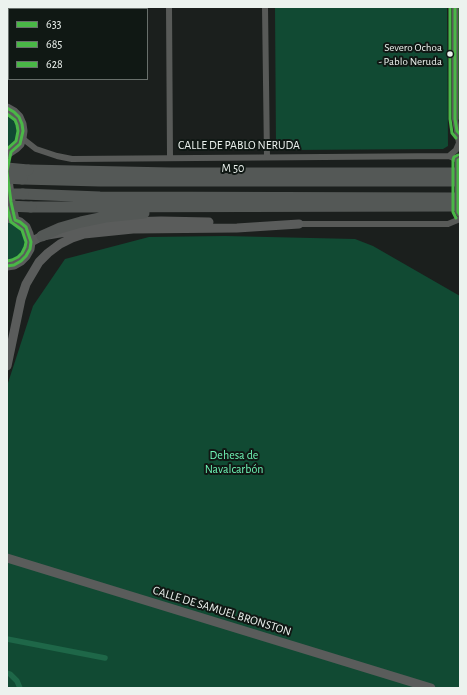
<!DOCTYPE html>
<html>
<head>
<meta charset="utf-8">
<style>
	body { margin:0 }
	#map { position:relative; width:467px; height:695px; overflow:hidden; background:#1b1f1d; font-family:"Alegreya Sans",sans-serif }
	canvas { display:block }
	.frame { position:absolute; inset:0; border:8px solid #ecf2ee; pointer-events:none }
	.legend { position:absolute; left:8px; top:8px; width:140px; height:72px; box-sizing:border-box; background:#101814; border:1px solid #686f6b; margin:0; padding:5px 7px; list-style:none; font-size:12px; color:#ecf2ee }
	.legend li { display:flex; align-items:center; gap:8px; height:20px }
	.legend b { width:20px; border:1px solid #686f6b }
</style>
</head>
<body>
<div id="map">
<canvas width="467" height="695"></canvas>
<div class="frame"></div>
<ul class="legend">
<li><b style="height:5px;background:#4ab747"></b>633</li>
<li><b style="height:5px;background:#4ab747"></b>685</li>
<li><b style="height:5px;background:#4ab747"></b>628</li>
</ul>
</div>
<script>
const context = document.querySelector('canvas').getContext('2d');
context.lineJoin = 'round';
function paint(path, color) { context.fillStyle = color; context.fill(path, 'evenodd'); }
const shape = rows => new Path2D(rows.map(r => 'M' + r).join(''));
function strokePath(path, color, width, dash) { context.strokeStyle = color; context.lineWidth = width; context.lineCap = dash ? 'butt' : 'round'; context.setLineDash(dash || []); context.stroke(path); }
function label(font, color, halo, rows, align = 'center') {
  context.font = font + ' "Alegreya Sans",sans-serif'; context.lineWidth = 4; context.setLineDash([]); context.textBaseline = 'middle'; context.strokeStyle = halo; context.fillStyle = color; for (const [text, x, y, turn = 0] of rows) {
    context.save(); context.translate(x, y); context.rotate((+turn || 0) * Math.PI / 180); context.textAlign = isNaN(turn) ? turn : align; if (halo) context.strokeText(text, 0, 0); context.fillText(text, 0, 0); context.restore();
  }
}
const green = shape([
	[275,7,447,7,448,146,443,149,285,150,276,148],
	[7,114,10,116,15,121,18,128,18,135,15,142,10,147,7,148],
	[7,223,10,223,17,227,22,232,25,239,24,247,21,254,14,259,7,261],
	[225,236,355,239,373,246,460,296,460,688,7,688,7,386,33,306,65,259,149,237]
]);
const canal = shape([
	[7,639,105,658],
	[7,673,10,674,17,681,20,688]
]);
const street = shape([
	[169,7,170,157],
	[265,7,267,157],
	[22,138,36,149,57,156,72,159,449,156,458,160,460,159],
	[449,156,456,150,459,143,455,119,455,7],
	[299,224,448,224,460,219]
]);
const secondary = shape([
	[7,108,14,112,19,117,22,124,23,131,22,138,20,144,16,148,7,154],
	[7,172,11,202,15,220],
	[7,218,15,220,20,222,26,227,29,234,31,242,30,249,26,256,21,261,14,265,7,266],
	[31,242,42,236,125,222,161,221,209,222],
	[7,366,21,299,26,284,39,262,48,253,60,244,72,238,84,234,133,229,237,228,299,224],
	[7,558,431,688]
]);
const highway = shape([
	[28,170,171,173,460,173],
	[22,179,100,181,460,181],
	[23,194,100,197,460,198],
	[31,207,460,206],
	[42,236,60,228,81,222,105,217,144,213]
]);
const streetBridge = shape([
	[458,160,458,212,460,215]
]);
const highwayBridge = shape([
	[7,168,28,170],
	[7,178,22,179],
	[7,194,23,194],
	[7,206,31,207]
]);
const bus1 = shape([
	[455,7,455,119,457,131,460,134],
	[7,108,14,112,19,117,22,124,23,131,20,144,11,152,7,171],
	[460,159,458,160,458,212,460,215],
	[7,172,11,202,15,220,20,222,26,227,31,242,30,249,26,256,21,261,14,265,7,266]
]);
const bus2 = shape([
	[450,7,450,119,452,133,456,138],
	[7,114,15,120,17,125,18,131,16,141,7,149],
	[7,207,11,222,22,230,26,242,25,247,22,253,18,257,12,260,7,261],
	[456,218,453,212,453,160,454,157,458,155]
]);
const bus3 = shape([
	[460,7,460,119]
]);
const markers = [
	[450,54,3.5,"#ecf2ee"]
];
const busNames = [
	["Severo Ochoa",442,48],
	["- Pablo Neruda",442,62]
];
const streetNames = [
	["CALLE DE PABLO NERUDA",239,145],
	["M 50",233,168],
	["CALLE DE SAMUEL BRONSTON",222,611,17]
];
const parkNames = [
	["Dehesa de",234,455],
	["Navalcarbón",234,469]
];
paint(green, '#114a33');
strokePath(canal, '#1e6748', 5.5);
strokePath(street, '#585a58', 6);
strokePath(secondary, '#5a5c5b', 9);
strokePath(highway, '#545856', 11);
strokePath(streetBridge, '#585a58', 6);
strokePath(highwayBridge, '#545856', 11);
strokePath(bus1, '#4ab747', 3);
strokePath(bus2, '#4ab747', 3);
strokePath(bus3, '#4ab747', 3);
for (const [x, y, r, color] of markers) { const dot = new Path2D(); dot.arc(x, y, r, 0, 2 * Math.PI); context.fillStyle = color; context.fill(dot); strokePath(dot, '#101814', 1.5); }
label('11px', '#ecf2ee', '#101814', busNames, 'right');
label('12px', '#ecf2ee', '#101814', streetNames);
label('12px', '#70f6b7', '#101814', parkNames);
</script>
</body>
</html>
